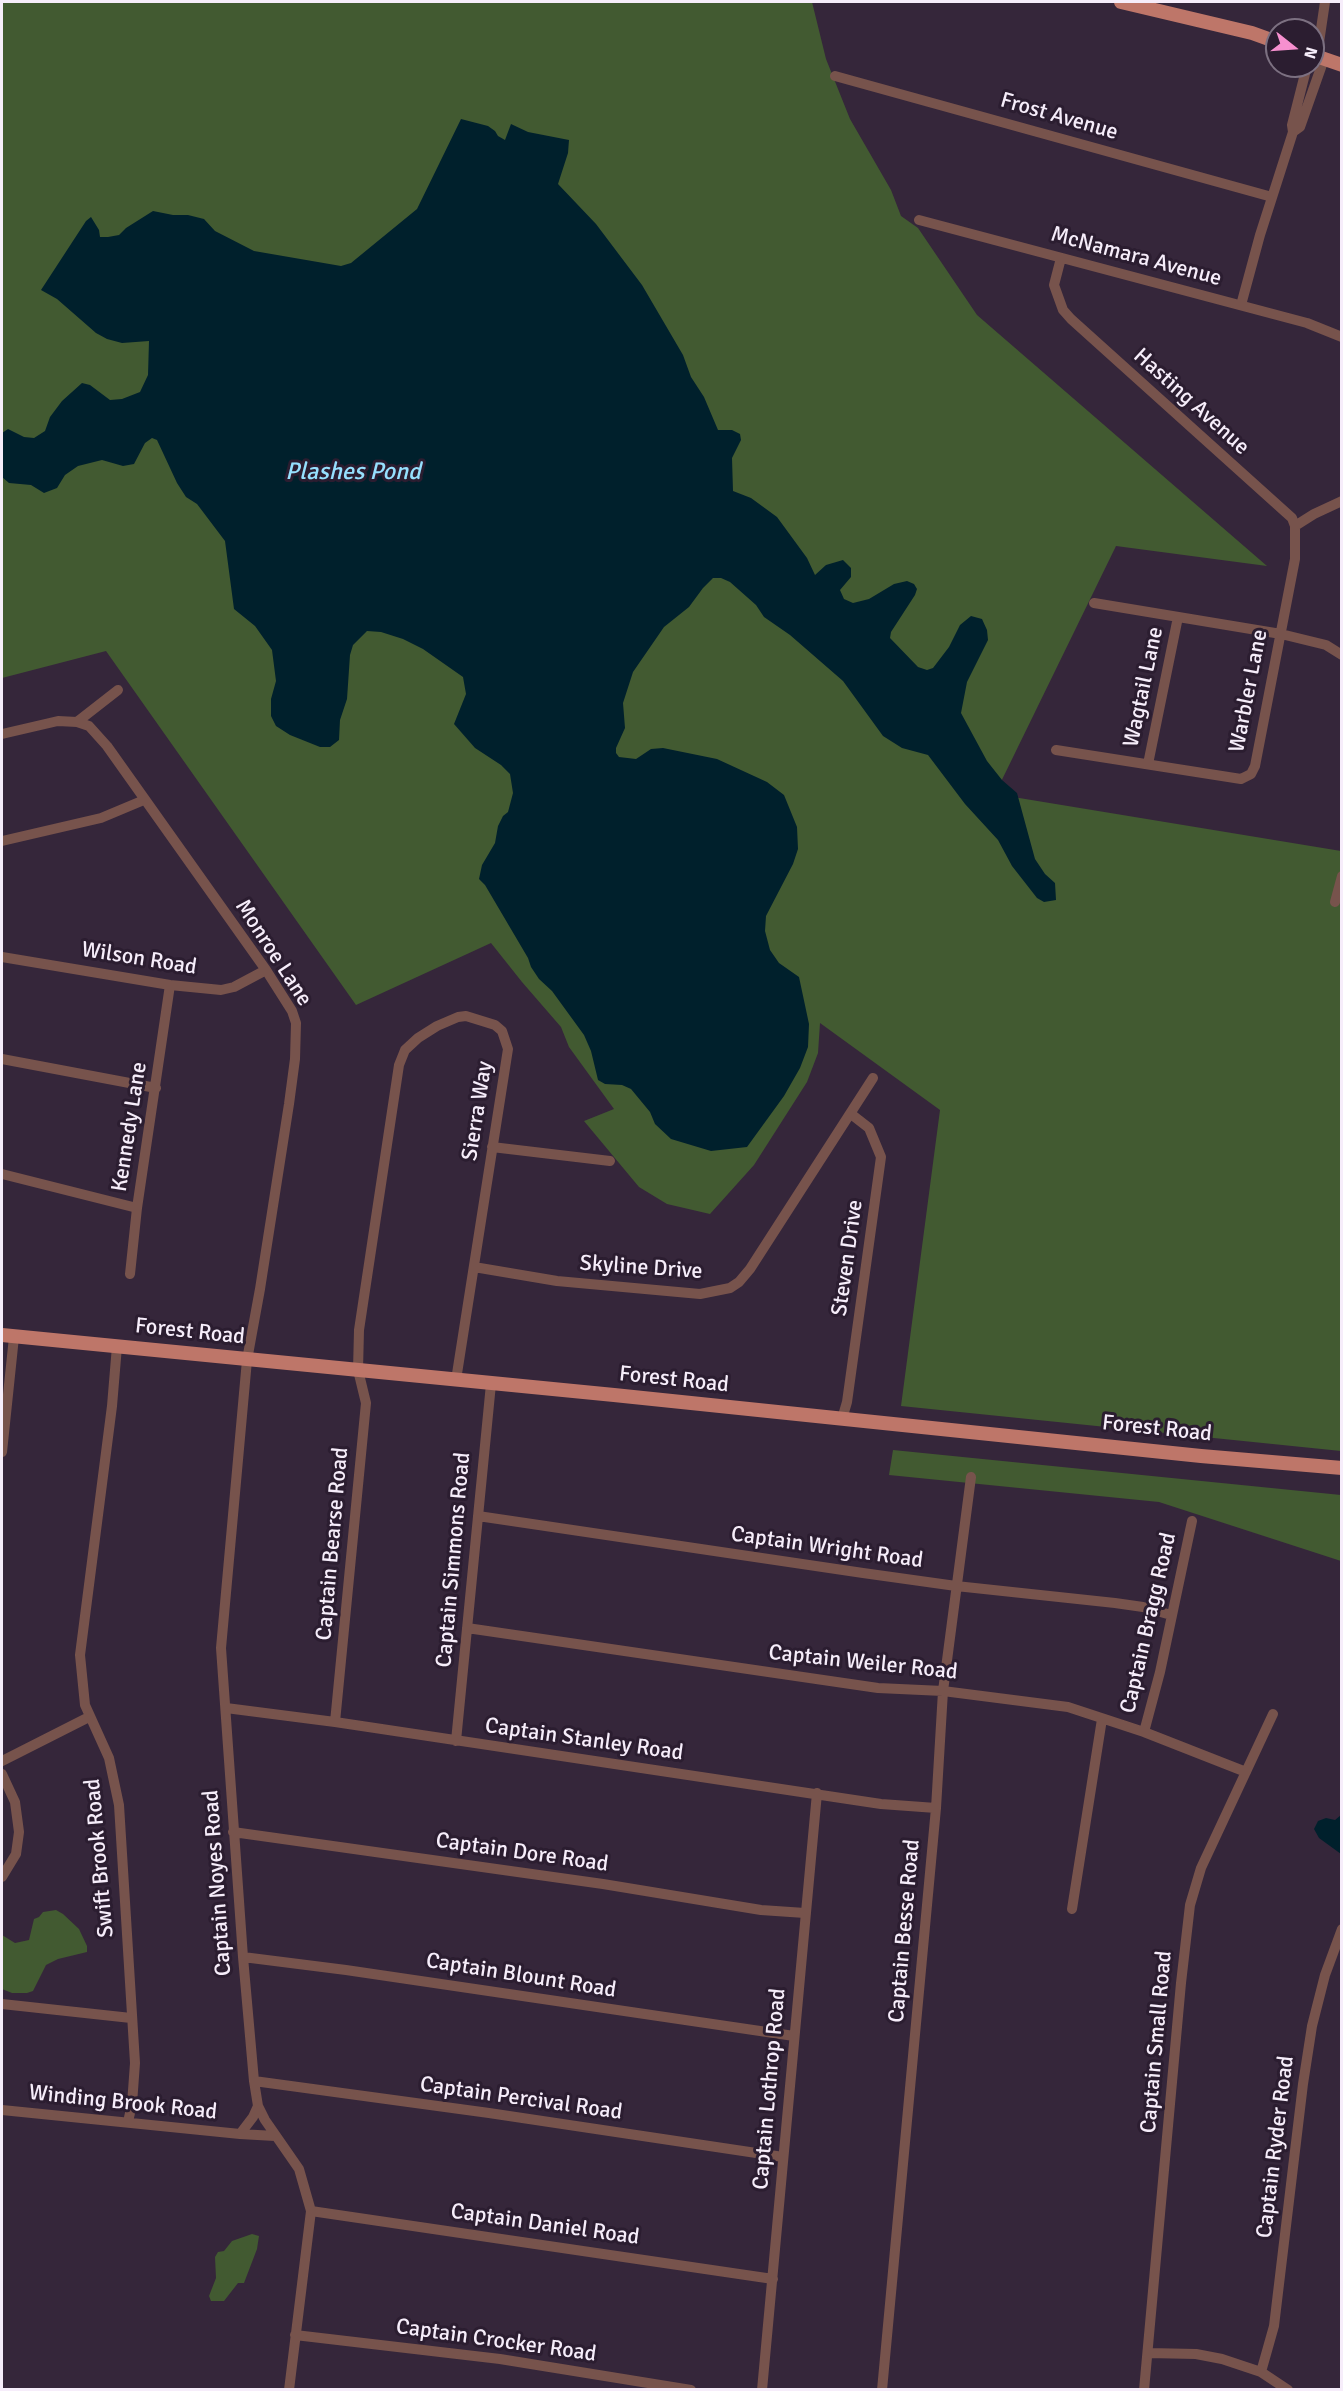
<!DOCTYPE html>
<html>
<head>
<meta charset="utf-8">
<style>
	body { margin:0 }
	#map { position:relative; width:1343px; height:2391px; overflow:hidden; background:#35263a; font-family:Signika,sans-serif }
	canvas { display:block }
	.frame { position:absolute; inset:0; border:3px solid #f6edfa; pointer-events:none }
	.north { position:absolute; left:1265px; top:18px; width:60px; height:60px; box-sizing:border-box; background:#2b1d30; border:2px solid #7c7081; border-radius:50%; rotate:107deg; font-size:16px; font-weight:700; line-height:24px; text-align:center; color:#f6edfa }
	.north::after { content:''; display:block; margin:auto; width:21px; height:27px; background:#f690cf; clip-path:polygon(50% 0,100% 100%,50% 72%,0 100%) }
</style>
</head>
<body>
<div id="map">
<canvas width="1343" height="2391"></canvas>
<div class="frame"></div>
<div class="north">N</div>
</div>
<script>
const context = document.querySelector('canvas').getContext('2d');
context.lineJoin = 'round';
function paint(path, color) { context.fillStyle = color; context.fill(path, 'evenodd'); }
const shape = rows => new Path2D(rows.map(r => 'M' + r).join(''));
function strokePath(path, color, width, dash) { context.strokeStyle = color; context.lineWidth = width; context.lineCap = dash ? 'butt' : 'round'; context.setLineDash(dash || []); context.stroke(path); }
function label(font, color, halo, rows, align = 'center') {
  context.font = font + ' Signika,sans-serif'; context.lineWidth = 6; context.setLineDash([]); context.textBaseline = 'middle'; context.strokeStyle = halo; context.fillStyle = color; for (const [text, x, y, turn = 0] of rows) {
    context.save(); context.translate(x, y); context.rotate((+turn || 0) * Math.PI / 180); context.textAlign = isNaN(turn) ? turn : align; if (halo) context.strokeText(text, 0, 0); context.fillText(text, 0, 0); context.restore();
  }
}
const green = shape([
	[2,2,812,2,826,59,850,119,891,190,901,216,918,228,977,315,1267,566,1116,546,995,794,1341,851,1341,1451,901,1406,940,1110,820,1023,818,1053,807,1082,754,1165,710,1214,667,1204,639,1187,584,1121,614,1109,569,1047,561,1027,522,982,491,943,356,1005,106,651,2,678],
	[893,1450,1341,1495,1341,1561,1159,1502,889,1475],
	[56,1910,63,1914,79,1929,87,1946,87,1952,58,1959,46,1965,33,1991,27,1993,12,1993,2,1989,2,1935,15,1943,29,1940,34,1919,39,1917,43,1912],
	[252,2234,259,2236,257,2249,244,2283,238,2283,224,2301,211,2301,209,2296,216,2278,215,2257,218,2252,224,2251,232,2241]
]);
const water = shape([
	[461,119,488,126,495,131,498,136,505,140,511,124,528,132,569,140,568,153,558,184,596,224,642,285,683,355,691,377,704,397,718,430,732,430,740,434,741,440,732,458,733,491,751,498,777,517,807,558,815,575,826,565,843,560,851,568,851,577,840,590,844,599,853,603,869,599,894,584,907,581,914,584,917,589,915,595,891,632,890,638,918,667,927,670,933,668,949,647,960,625,971,616,982,619,987,630,988,640,967,682,961,713,987,761,1002,780,1017,793,1035,859,1045,874,1055,883,1056,900,1044,902,1037,898,1012,866,998,840,965,804,928,755,902,748,883,736,843,681,790,635,764,617,756,605,730,582,721,578,713,578,703,588,689,607,664,627,633,672,623,703,625,728,616,748,616,753,619,757,636,759,651,749,663,748,717,759,767,782,784,795,797,827,798,849,793,864,766,916,765,931,770,950,779,963,799,977,809,1024,808,1047,800,1068,784,1096,747,1147,711,1151,671,1139,655,1124,650,1112,631,1089,622,1085,605,1084,598,1080,591,1051,584,1035,552,991,539,979,531,967,528,958,485,885,479,879,482,865,495,843,498,826,503,816,508,812,513,793,510,774,501,765,475,748,454,724,466,694,463,677,423,649,403,639,381,632,367,631,353,645,350,655,347,699,340,720,339,740,330,747,320,747,290,735,276,726,271,716,271,699,276,681,272,650,255,626,234,609,225,541,197,504,186,497,177,483,157,440,152,438,145,443,134,464,123,466,102,460,78,466,65,475,57,488,44,493,31,485,9,483,2,477,2,433,8,429,24,437,34,438,45,431,50,417,62,401,82,383,90,385,110,400,122,399,140,392,148,375,149,341,122,343,107,339,96,333,57,299,41,290,86,221,91,217,99,230,100,237,108,237,119,235,126,228,153,211,173,215,188,215,204,219,215,231,254,251,341,266,351,263,417,209],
	[1341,1815,1341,1854,1319,1838,1314,1829,1318,1821,1326,1818,1335,1820]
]);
const minor = shape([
	[1317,56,1325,2],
	[835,76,1272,197],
	[1293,132,1300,127,1324,59],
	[919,220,1307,323,1342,337],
	[1061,258,1054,285,1063,310,1071,319,1292,518,1295,526,1314,514,1342,501],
	[1241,305,1260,235,1293,132,1292,125,1307,66],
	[1094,603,1281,634,1326,645,1342,655],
	[77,722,89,726,107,746,266,970,292,1011,296,1023,295,1059,289,1104,260,1289,247,1360,221,1648,243,1957,254,2081,258,2106,265,2120,299,2169,311,2211,289,2390],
	[2,734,58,721,77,722,118,690],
	[1056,750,1241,779,1251,774,1255,766,1295,559,1295,526],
	[1148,764,1178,617],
	[2,841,101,818,144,800],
	[1335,902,1342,876],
	[2,957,170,985,221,990,234,987,266,970],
	[2,1059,156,1088],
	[492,1147,610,1161],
	[2,1174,137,1208],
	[474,1267,557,1281,700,1294,730,1288,739,1282,750,1269,873,1078],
	[130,1274,137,1208,170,985],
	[117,1346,112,1406,80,1655,85,1705,109,1758,119,1805,135,2063,132,2104,128,2122],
	[842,1419,847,1402,881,1157,869,1128,851,1114],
	[2,1452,14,1337],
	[478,1516,863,1573,956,1586,1115,1603,1143,1607,1171,1615],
	[467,1628,878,1688,943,1691,1068,1707,1144,1732,1246,1772],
	[226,1708,335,1722,881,1804,936,1808],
	[335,1722,366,1403,358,1370,359,1330,399,1065,405,1050,418,1038,437,1026,458,1017,466,1016,495,1025,502,1031,508,1049,456,1380],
	[1144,1732,1160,1672,1192,1521],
	[456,1741,491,1384],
	[2,1761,89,1717],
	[2,1774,15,1802,19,1832,16,1854,2,1877],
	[233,1832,603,1884,761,1910,805,1913],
	[1072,1909,1102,1719],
	[243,1957,346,1970,794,2036],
	[2,2004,131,2018],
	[254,2081,489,2113,783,2157],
	[2,2110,240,2134,275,2136],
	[240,2134,253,2117,258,2106],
	[311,2211,773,2279],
	[295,2335,500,2359,691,2390],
	[1148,2353,1196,2354,1222,2359,1261,2372,1288,2390],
	[1261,2372,1274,2326,1303,2084,1312,2026,1325,1975,1342,1929],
	[762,2390,817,1793],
	[882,2390,936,1808,943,1691,971,1477],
	[1144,2390,1181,1983,1190,1905,1201,1868,1273,1714]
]);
const major = shape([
	[1121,2,1252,33,1277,42],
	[1313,55,1342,65],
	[2,1335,614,1395,1201,1456,1342,1468]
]);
const streetNames = [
	["Frost Avenue",1059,117,16],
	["McNamara Avenue",1136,257,15],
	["Hasting Avenue",1191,402,42],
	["Wagtail Lane",1144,687,-78],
	["Warbler Lane",1249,691,-79],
	["Monroe Lane",273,953,57],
	["Wilson Road",139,959,9],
	["Sierra Way",478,1111,-81],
	["Kennedy Lane",130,1127,-81],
	["Steven Drive",848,1258,-82],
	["Skyline Drive",641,1268,4],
	["Forest Road",190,1332,6],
	["Forest Road",674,1380,6],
	["Forest Road",1157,1429,6],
	["Captain Bearse Road",333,1544,-85],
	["Captain Wright Road",827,1548,8],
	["Captain Simmons Road",454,1560,-85],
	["Captain Bragg Road",1149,1623,-77],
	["Captain Weiler Road",863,1663,6],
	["Captain Stanley Road",584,1740,8],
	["Captain Dore Road",522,1853,8],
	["Swift Brook Road",100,1858,-95],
	["Captain Noyes Road",218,1883,-94],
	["Captain Besse Road",905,1931,-85],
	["Captain Blount Road",521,1976,9],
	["Captain Small Road",1157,2042,-85],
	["Captain Lothrop Road",770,2089,-85],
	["Captain Percival Road",521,2099,8],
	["Winding Brook Road",123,2103,6],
	["Captain Ryder Road",1276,2147,-83],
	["Captain Daniel Road",545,2225,8],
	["Captain Crocker Road",496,2341,8]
];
const waterNames = [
	["Plashes Pond",353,473]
];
paint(green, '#425a31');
paint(water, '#00202c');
strokePath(minor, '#77534c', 10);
strokePath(major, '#be7669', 14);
label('22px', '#f6edfa', '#2b1d30', streetNames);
label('italic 24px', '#96e0fe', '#2b1d30', waterNames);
</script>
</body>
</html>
